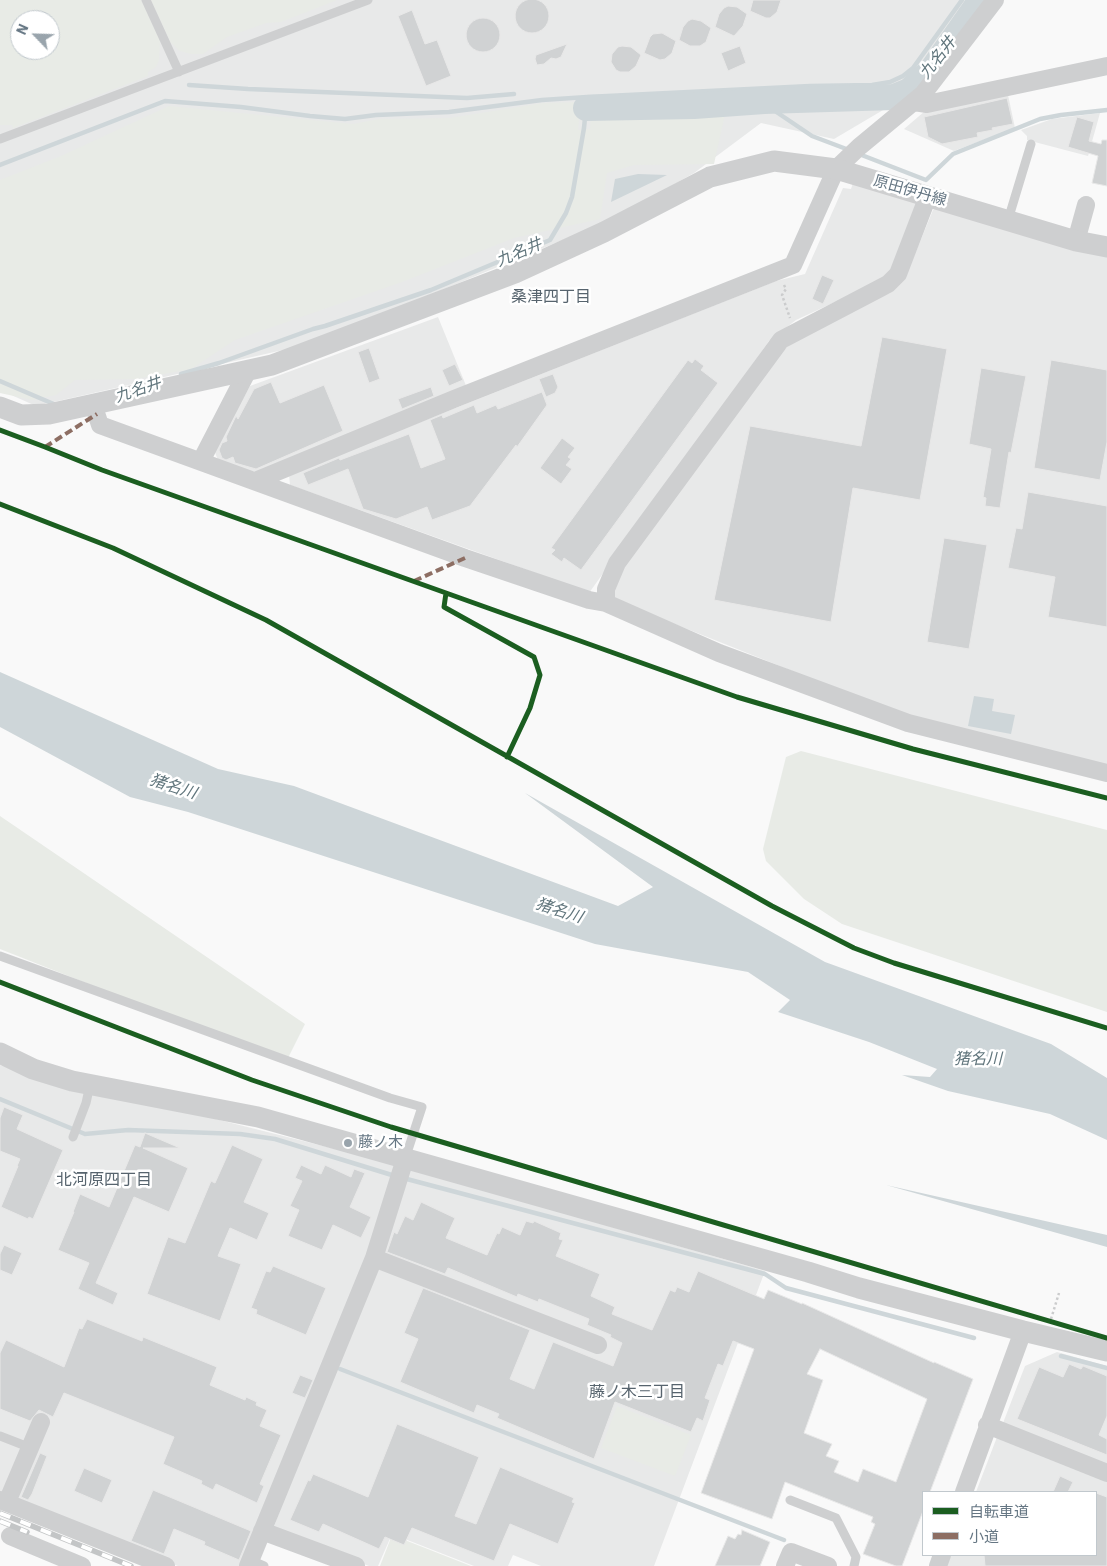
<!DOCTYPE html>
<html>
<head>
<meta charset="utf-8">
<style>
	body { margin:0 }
	#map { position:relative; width:1107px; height:1566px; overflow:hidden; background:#f9f9f9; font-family:"IBM Plex Sans","Noto Sans JP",sans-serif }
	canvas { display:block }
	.legend { position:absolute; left:922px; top:1491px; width:175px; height:65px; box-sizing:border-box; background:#fff; border:1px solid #c1c8cd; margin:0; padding:6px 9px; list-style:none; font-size:15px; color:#657683 }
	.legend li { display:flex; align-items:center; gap:10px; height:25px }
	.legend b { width:25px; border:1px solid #c1c8cd }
	.north { position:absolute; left:10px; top:10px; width:50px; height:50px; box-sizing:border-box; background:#fff; border:1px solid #c1c8cd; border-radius:50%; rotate:294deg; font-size:14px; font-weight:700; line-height:20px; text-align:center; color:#657683 }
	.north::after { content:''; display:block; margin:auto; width:18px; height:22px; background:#99a4ac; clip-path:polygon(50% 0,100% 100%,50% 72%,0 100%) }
</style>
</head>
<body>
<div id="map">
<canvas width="1107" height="1566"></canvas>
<ul class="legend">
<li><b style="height:6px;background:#1b5e20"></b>自転車道</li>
<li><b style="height:6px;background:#8d6e63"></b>小道</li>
</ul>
<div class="north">N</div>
</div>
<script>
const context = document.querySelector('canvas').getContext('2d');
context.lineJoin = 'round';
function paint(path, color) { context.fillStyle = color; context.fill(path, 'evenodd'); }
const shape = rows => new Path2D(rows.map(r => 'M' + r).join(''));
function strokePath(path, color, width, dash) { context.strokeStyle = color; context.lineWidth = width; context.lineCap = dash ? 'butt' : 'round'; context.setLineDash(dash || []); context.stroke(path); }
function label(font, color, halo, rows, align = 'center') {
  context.font = font + ' "IBM Plex Sans","Noto Sans JP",sans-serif'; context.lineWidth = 5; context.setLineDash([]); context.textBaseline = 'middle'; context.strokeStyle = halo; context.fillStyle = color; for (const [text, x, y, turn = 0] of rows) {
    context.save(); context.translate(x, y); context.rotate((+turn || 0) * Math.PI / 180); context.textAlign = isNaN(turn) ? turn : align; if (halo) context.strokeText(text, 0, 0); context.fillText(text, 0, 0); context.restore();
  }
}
const built = shape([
	[0,0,985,0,917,90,834,139,761,123,694,173,611,220,314,343,36,406,0,390],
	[20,20,50,20,50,50,20,50],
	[1007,90,1015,128,954,151,904,129,925,111],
	[1100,113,1088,156,1027,140,1027,136,1021,130,1052,119],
	[853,183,916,201,918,207,890,274,885,279,796,320,769,341,589,593,569,585,290,485,289,474,776,281,805,274,843,188,851,189],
	[939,206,1107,256,1107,768,910,718,612,599,614,587,624,567,783,351,797,337,892,292,905,278,933,210],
	[438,317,467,388,257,472,248,471,218,460,214,450,250,386],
	[0,1065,399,1165,376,1236,244,1566,178,1566,0,1497],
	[407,1168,765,1271,654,1566,541,1566,513,1555,508,1566,474,1566,392,1534,378,1566,369,1566,273,1529,383,1238],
	[1057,1352,1107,1366,1107,1464,1003,1423,1025,1366],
	[997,1437,1107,1480,1107,1566,947,1566,951,1555,1096,1555,1096,1492,976,1492]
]);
const green = shape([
	[0,0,141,0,160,41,159,60,156,67,148,72,148,76,13,128,12,125,0,125],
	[20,20,50,20,50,50,20,50],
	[151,0,337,0,281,22,266,23,227,37,203,54,191,54,180,51,171,43],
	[581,102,578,130,590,129,591,113,662,114,726,110,714,164,634,165,607,173,600,219,514,238,402,282,235,340,191,369,136,379,75,380,56,395,32,400,0,393,0,180,61,156,169,106,353,124,379,119,450,118,543,103],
	[801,751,1107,830,1107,1012,842,924,804,899,766,861,763,849,786,757],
	[0,816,305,1024,286,1062,0,949],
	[617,1406,691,1435,675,1476,601,1448],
	[392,1535,471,1566,380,1566]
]);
const water = shape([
	[638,174,667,175,611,202,615,179],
	[0,672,218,769,294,786,618,906,653,887,525,793,825,962,1051,1044,1107,1078,1107,1140,1050,1114,948,1091,902,1075,930,1077,937,1069,869,1042,778,1012,790,1000,748,972,595,944,188,812,130,797,0,727],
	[974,696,994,699,992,711,1015,715,1011,734,968,726],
	[886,1185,1107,1235,1107,1247]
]);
const stream = shape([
	[189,85,248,89,467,98,514,94],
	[587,97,810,86,872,85,890,82,903,76,913,68,962,0],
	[694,106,698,110,769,107,812,136,849,150],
	[859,154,926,180,953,154,1040,119,1061,115,1107,110],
	[0,165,165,101,241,107,310,116,345,119,376,115,449,112,542,100,587,97,584,128,572,197,566,213,550,240,431,290,325,326,313,329,219,363,181,374],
	[0,381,56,405],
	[0,1099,85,1134,128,1130,240,1134,275,1139,395,1176],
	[403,1178,765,1274,786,1288,974,1338],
	[1061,1356,1107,1368],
	[340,1369,784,1540]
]);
const river = shape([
	[586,108,694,106,764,101,894,97,909,91,932,70,981,0]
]);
const building = shape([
	'515 16a17 17 0 1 1 34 0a17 17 0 1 1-34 0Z',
	[753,0,781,0,777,12,770,18,766,18,750,11,753,0],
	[728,6,737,7,747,14,743,26,734,36,715,27,719,14,724,8,728,6],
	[412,10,425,44,437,40,451,76,426,86,398,16,412,10],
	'466 35a17 17 0 1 1 34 0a17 17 0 1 1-34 0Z',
	[692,19,701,21,711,28,706,42,700,46,690,46,679,40,683,27,688,21,692,19],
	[662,33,676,41,672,53,665,59,660,60,644,53,650,37,653,34,662,33],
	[567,44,561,57,556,59,551,58,544,64,537,65,535,59,536,55,567,44],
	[622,46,631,47,641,55,636,66,629,72,620,72,616,70,611,62,612,54,618,47,622,46],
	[740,46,746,63,728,71,721,53,740,46],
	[1007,98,1013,124,992,128,993,130,977,133,978,137,942,144,928,137,924,117,1007,98],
	[1077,117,1094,122,1089,141,1101,144,1102,140,1107,140,1107,186,1092,183,1098,156,1068,147,1077,117],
	[822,275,834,280,823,304,812,299,822,275],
	[882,337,947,349,920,500,853,488,831,622,714,600,750,426,861,446,882,337],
	[369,348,380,379,369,383,358,352,369,348],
	[695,359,704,366,701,370,718,383,581,570,564,558,562,562,551,554,555,550,551,548,688,360,692,363,695,359],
	[1051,360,1107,370,1107,442,1100,480,1034,468,1051,360],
	[455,364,463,380,449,386,442,370,455,364],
	[981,368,1026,376,1011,453,1009,452,1000,508,985,506,986,498,983,497,991,449,969,444,981,368],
	[553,374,558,387,555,393,546,397,539,379,553,374],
	[271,382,280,403,324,385,343,431,256,469,235,463,233,457,226,460,222,458,219,450,222,443,227,441,226,437,236,416,238,419,254,389,271,382],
	[431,387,434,396,402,409,398,399,431,387],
	[542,392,547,405,517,447,516,445,470,506,432,520,427,507,396,519,363,509,348,469,308,485,303,473,339,458,340,460,409,434,421,468,445,459,430,420,442,415,443,418,474,405,477,413,496,405,498,409,542,392],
	[562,438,575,448,568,457,571,459,566,465,572,469,561,484,540,468,562,438],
	[1028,492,1107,506,1107,627,1048,617,1055,577,1008,568,1016,528,1022,529,1028,492],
	[944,538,987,545,969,649,927,642,944,538],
	[4,1107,23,1115,17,1129,63,1150,33,1219,29,1217,28,1219,1,1207,18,1166,17,1166,20,1159,0,1151,0,1118,4,1107],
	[145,1133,180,1148,143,1148,188,1168,169,1212,134,1197,96,1283,118,1293,113,1305,78,1289,89,1263,58,1250,74,1212,73,1212,80,1194,109,1207,135,1145,140,1147,145,1133],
	[232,1145,263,1159,244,1202,269,1213,257,1240,230,1228,218,1256,241,1264,220,1321,147,1294,168,1237,185,1243,211,1181,215,1183,232,1145],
	[301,1165,321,1174,325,1165,351,1177,354,1169,365,1173,350,1207,371,1217,361,1238,333,1225,322,1250,288,1236,299,1210,290,1206,302,1181,295,1178,301,1165],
	[421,1202,455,1218,446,1238,487,1255,497,1233,499,1234,502,1227,520,1235,526,1221,533,1223,534,1221,561,1233,559,1239,563,1240,556,1256,600,1274,591,1296,615,1307,612,1314,652,1330,670,1290,675,1292,677,1287,689,1292,698,1271,764,1299,768,1290,802,1304,802,1303,934,1363,934,1362,973,1379,930,1492,923,1492,923,1511,902,1566,896,1566,863,1554,875,1524,871,1522,873,1517,785,1482,772,1519,701,1493,754,1349,733,1341,723,1366,718,1364,705,1398,710,1400,703,1421,697,1418,691,1432,615,1402,594,1459,497,1418,499,1414,477,1405,474,1413,400,1382,418,1339,404,1333,423,1288,530,1330,510,1379,534,1389,553,1342,613,1366,622,1343,610,1337,611,1335,587,1325,589,1319,539,1299,538,1302,518,1294,517,1297,448,1268,445,1274,387,1252,394,1232,397,1234,405,1216,413,1220,421,1202],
	[820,1349,927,1399,896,1482,863,1469,858,1482,834,1472,839,1461,826,1456,832,1444,804,1433,823,1380,807,1374,820,1349],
	[4,1245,22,1253,12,1275,0,1270,0,1254,4,1245],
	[273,1266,326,1288,306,1335,256,1314,257,1310,251,1308,266,1271,270,1272,273,1266],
	[87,1319,142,1341,143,1337,217,1367,210,1385,245,1400,246,1397,257,1402,256,1405,267,1410,260,1426,281,1435,260,1484,264,1486,257,1503,216,1484,213,1490,201,1484,202,1481,163,1464,174,1437,64,1393,53,1417,39,1410,30,1421,0,1409,0,1353,6,1340,64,1367,79,1328,82,1329,87,1319],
	[1069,1364,1081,1369,1083,1366,1107,1376,1107,1416,1099,1435,1107,1439,1107,1455,1017,1419,1039,1367,1063,1377,1069,1364],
	[300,1375,313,1380,305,1398,292,1393,300,1375],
	[397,1424,479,1457,455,1516,476,1524,500,1467,574,1498,572,1502,575,1503,558,1544,510,1524,494,1561,412,1528,404,1545,385,1537,379,1549,323,1524,319,1532,290,1520,308,1480,310,1481,313,1474,368,1497,397,1424],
	[40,1453,47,1456,32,1494,28,1500,21,1497,40,1453],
	[84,1468,112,1480,102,1503,74,1491,84,1468],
	[1060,1476,1073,1482,1068,1492,1053,1492,1060,1476],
	[153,1490,251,1531,239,1560,204,1545,205,1542,174,1529,164,1554,131,1541,153,1490],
	[1096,1493,1107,1497,1107,1566,985,1566,984,1555,1096,1555,1096,1493],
	[742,1530,770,1542,760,1566,715,1566,728,1536,735,1539,738,1534,741,1535,742,1530]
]);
const path = shape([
	[784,285,786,289,782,295,790,318],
	[1051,1319,1059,1293]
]);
const service = shape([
	[146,0,179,72],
	[0,139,368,0],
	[1008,220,1031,144],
	[0,956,390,1098,422,1107,405,1159],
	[73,1137,86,1103,90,1085],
	[0,1436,31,1448],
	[790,1500,836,1518,856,1557,854,1566],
	[250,1560,264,1566]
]);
const minor = shape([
	[914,102,927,104,1107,66],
	[1076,241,1086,205],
	[93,404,100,425,465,558,589,600,606,603,719,653,908,723,1107,773],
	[201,461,248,370],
	[255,481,454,399,793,265,836,169,859,147,923,94,995,0],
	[606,603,606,589,617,563,781,340,888,284,898,274,928,196],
	[374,1258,598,1345],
	[987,1425,1107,1473],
	[964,1492,1023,1331],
	[0,1500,166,1566],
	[7,1502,41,1422],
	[262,1531,356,1566],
	[10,1536,82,1566],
	[248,1566,374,1258,405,1159],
	[785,1566,791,1552,828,1566],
	[938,1566,942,1555]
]);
const tertiary = shape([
	[0,407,21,415,49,414,272,365,515,273,604,232,710,177,774,161,836,169,1076,241,1107,247],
	[0,1053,33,1069,72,1081,258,1117,808,1272,859,1288,1023,1331,1107,1351]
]);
const rail = shape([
	[0,1513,131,1566],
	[0,1521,27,1532]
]);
const quiet = shape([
	[45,447,97,414],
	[414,581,465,558]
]);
const cycleway = shape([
	[0,430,45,447,102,470,737,697,913,749,1107,798],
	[0,504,113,548,266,620,772,906,854,948,894,963,1107,1028],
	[446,593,444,607,534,657,540,675,530,708,507,757],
	[0,982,252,1080,391,1127,1107,1338]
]);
const markers = [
	[348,1143,5,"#99a4ac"]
];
const streetNames = [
	["原田伊丹線",910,191,16]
];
const poiNames = [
	["藤ノ木",358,1143]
];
const waterNames = [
	["九名井",938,58,-52],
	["九名井",519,253,-23],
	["九名井",138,390,-19],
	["猪名川",173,787,18],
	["猪名川",559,911,18],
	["猪名川",978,1059]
];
const neighbourhoodNames = [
	["桑津四丁目",551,297],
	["北河原四丁目",104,1180],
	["藤ノ木三丁目",637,1392]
];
paint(built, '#e8e9e9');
paint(green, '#e8ebe6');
paint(water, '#ced6d9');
strokePath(stream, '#ced6d9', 4.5);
strokePath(river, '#ced6d9', 26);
paint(building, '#d0d2d3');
strokePath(building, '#e8e8e8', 1);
strokePath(path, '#cbcccd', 2.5, [2.5, 2.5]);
strokePath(service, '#cecfd0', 9);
strokePath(minor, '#cecfd0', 18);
strokePath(tertiary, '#cecfd0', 21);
strokePath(rail, '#c3c5c6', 5.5);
strokePath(rail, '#fff', 4, [11]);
strokePath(quiet, '#8d6e63', 4, [8, 4]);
strokePath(cycleway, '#1b5e20', 5);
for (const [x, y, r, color] of markers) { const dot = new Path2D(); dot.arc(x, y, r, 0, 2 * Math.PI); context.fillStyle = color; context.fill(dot); strokePath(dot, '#fff', 2); }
label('15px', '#657683', '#fff', streetNames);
label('15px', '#657683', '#fff', poiNames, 'left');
label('italic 16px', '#60757c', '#fff', waterNames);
label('16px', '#57646e', '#fff', neighbourhoodNames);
</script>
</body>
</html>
